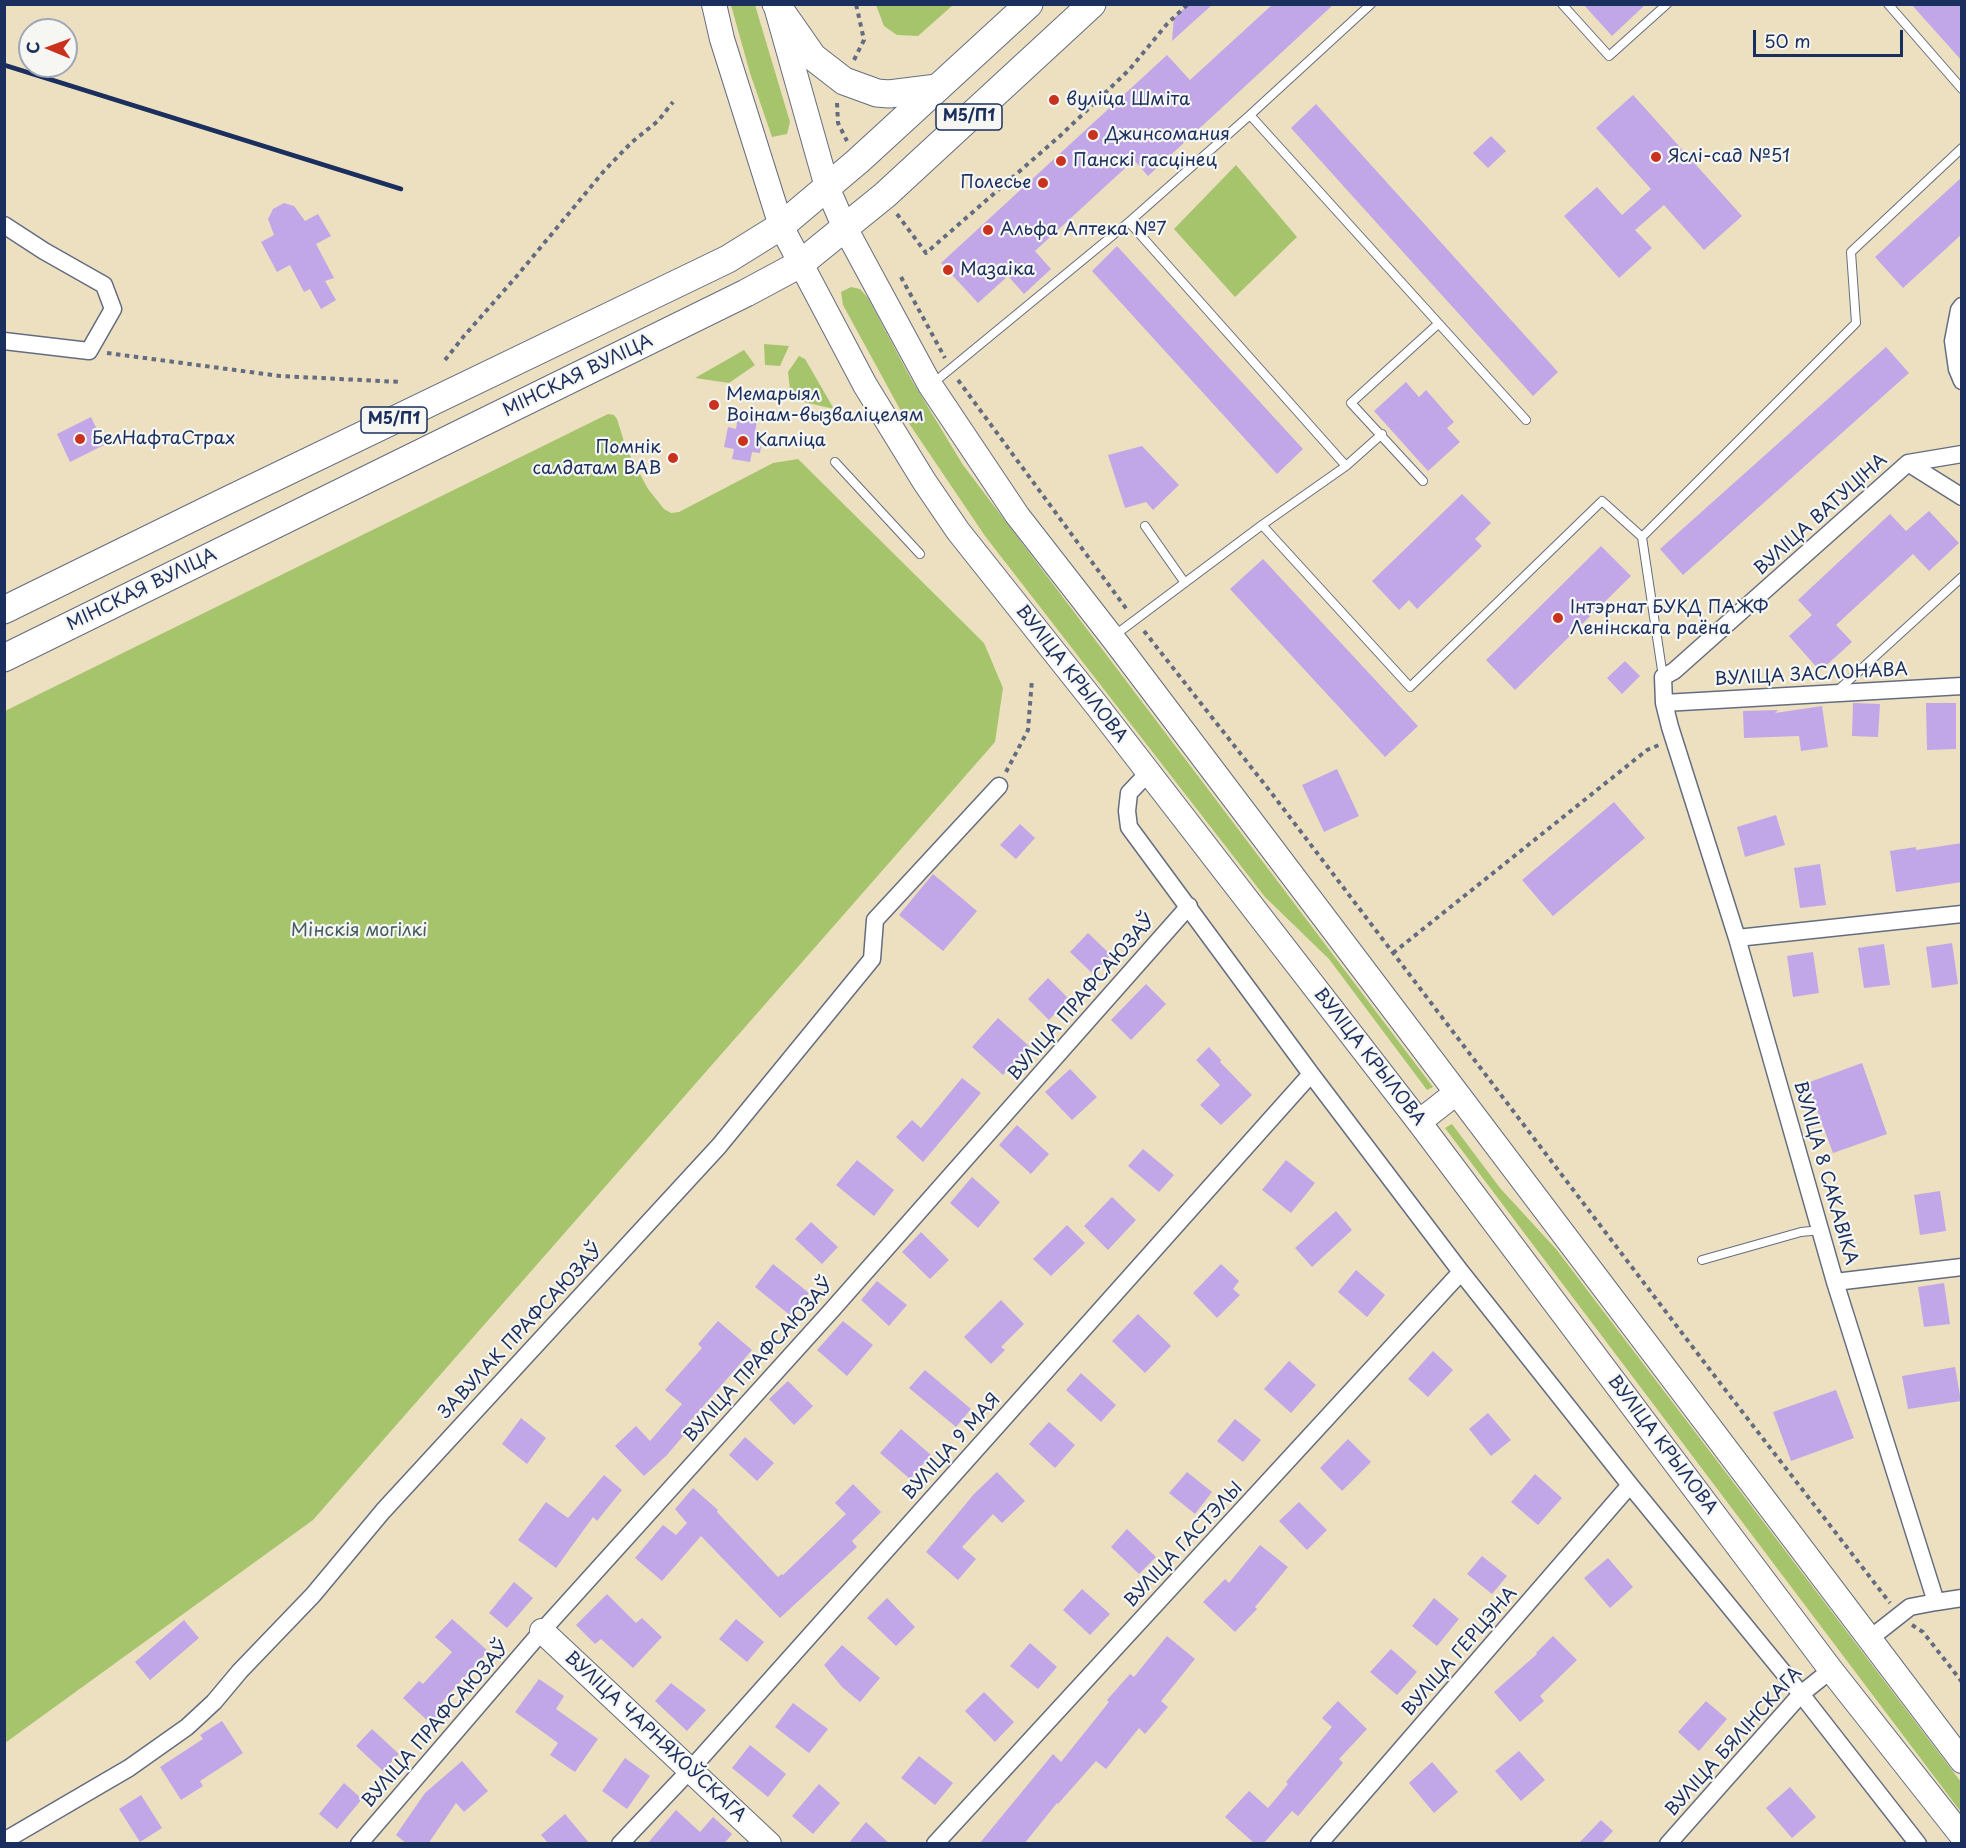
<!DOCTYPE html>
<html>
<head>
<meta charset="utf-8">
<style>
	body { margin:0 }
	#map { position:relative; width:1966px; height:1848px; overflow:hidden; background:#ede0c0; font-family:"Playpen Sans",sans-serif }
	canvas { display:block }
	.frame { position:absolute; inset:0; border:6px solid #1b2f5e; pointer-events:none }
	.north { position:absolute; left:18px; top:18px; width:60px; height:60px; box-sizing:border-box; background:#f6f6f2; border:2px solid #9ea6b7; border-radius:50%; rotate:271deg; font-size:16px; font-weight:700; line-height:24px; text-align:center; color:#1b2f5e }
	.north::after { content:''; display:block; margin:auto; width:21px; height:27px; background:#c8321e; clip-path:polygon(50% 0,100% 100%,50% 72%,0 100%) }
	.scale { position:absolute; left:1753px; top:30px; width:150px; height:27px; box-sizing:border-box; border:3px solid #1b2f5e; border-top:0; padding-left:8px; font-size:18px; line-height:21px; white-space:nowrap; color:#1b2f5e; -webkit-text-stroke:4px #f6f6f2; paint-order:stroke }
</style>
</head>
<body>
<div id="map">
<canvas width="1966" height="1848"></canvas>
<div class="frame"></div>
<div class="north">С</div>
<div class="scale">50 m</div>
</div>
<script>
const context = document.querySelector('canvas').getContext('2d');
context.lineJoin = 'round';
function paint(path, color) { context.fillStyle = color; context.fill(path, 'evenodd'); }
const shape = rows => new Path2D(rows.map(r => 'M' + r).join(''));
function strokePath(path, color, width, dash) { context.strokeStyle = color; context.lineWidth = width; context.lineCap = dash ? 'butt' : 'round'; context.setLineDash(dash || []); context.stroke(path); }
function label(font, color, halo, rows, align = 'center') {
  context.font = font + ' "Playpen Sans",sans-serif'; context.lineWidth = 4.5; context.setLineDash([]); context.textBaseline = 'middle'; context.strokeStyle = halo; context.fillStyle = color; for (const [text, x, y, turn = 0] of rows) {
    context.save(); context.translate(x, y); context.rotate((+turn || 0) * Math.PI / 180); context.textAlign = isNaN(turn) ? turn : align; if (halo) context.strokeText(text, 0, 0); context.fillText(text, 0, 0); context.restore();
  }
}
const green = shape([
	[731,5,755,5,790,122,787,134,772,137,750,73],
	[876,5,876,4,953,5,918,36,897,35,884,26],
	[1236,165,1297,237,1235,297,1174,229],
	[851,287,860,289,868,298,911,379,963,465,1433,1087,1427,1090,1329,959,1265,897,985,536,902,413,843,305,841,292],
	[764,344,789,346,780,366,765,365],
	[744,350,755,365,729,383,695,378],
	[799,356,805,359,834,409,791,399,788,372],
	[608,414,614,415,617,419,626,448,648,489,664,509,671,513,679,512,773,463,798,459,984,643,1003,688,995,742,313,1520,5,1743,5,711],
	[1452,1124,1500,1188,1556,1249,1961,1782,1961,1812,1445,1128]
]);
const building = shape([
	[1189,4,1213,4,1172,41,1174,18],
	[1273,4,1334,4,1148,176,1134,160,1035,251,1051,269,1024,294,1008,276,978,303,941,263,1167,55,1190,80],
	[1583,4,1646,4,1612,36],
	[1911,4,1962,4,1962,61],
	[1633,95,1742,216,1704,250,1664,205,1635,230,1652,248,1619,278,1564,216,1597,187,1622,215,1651,189,1596,128],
	[1316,104,1558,372,1533,396,1291,128],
	[1491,136,1506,151,1488,168,1473,153],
	[1962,177,1962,234,1903,288,1875,257],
	[284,203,294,206,305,221,318,214,331,236,316,244,334,278,325,281,336,300,321,309,310,289,304,292,290,265,277,272,261,242,274,235,268,219,273,209],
	[1117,246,1303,449,1277,474,1092,271],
	[1886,347,1909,373,1683,575,1660,549],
	[1406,382,1419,397,1426,390,1454,422,1447,428,1460,442,1428,471,1374,411],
	[738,416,757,420,755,433,763,435,760,453,752,452,750,462,732,459,734,449,724,447,728,427,736,429],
	[91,417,104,445,70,462,57,434],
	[1142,446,1179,485,1153,510,1146,502,1125,508,1108,455],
	[1462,494,1491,523,1475,539,1482,546,1417,609,1409,600,1399,610,1372,581],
	[1929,511,1959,543,1929,571,1913,554,1836,625,1852,642,1820,671,1789,636,1812,615,1798,600,1890,514,1906,531],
	[1601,546,1631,576,1515,690,1486,660],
	[1263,559,1418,726,1385,757,1230,589],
	[1625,661,1640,676,1622,694,1607,678],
	[1853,703,1880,704,1878,737,1852,736],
	[1926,703,1956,703,1956,749,1927,750],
	[1822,706,1828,747,1801,751,1799,736,1744,738,1743,711,1778,710,1775,713],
	[1337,769,1359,816,1324,832,1302,785],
	[1614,802,1645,838,1553,916,1522,880],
	[1776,815,1785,845,1745,857,1737,827],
	[1020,824,1035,838,1016,859,1000,845],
	[1962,843,1962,882,1896,892,1890,851,1916,847,1916,850],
	[1820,864,1826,905,1800,908,1794,868],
	[933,874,977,911,943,951,899,915],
	[1088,933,1111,955,1093,974,1070,952],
	[1952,943,1958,984,1932,988,1926,947],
	[1884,944,1890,985,1864,988,1858,948],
	[1813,952,1819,993,1793,997,1787,956],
	[1048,978,1069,999,1049,1020,1028,999],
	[1146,984,1166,1004,1131,1040,1111,1020],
	[998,1018,1029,1046,1003,1075,972,1047],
	[1209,1047,1221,1060,1220,1062,1252,1095,1221,1125,1200,1105,1220,1085,1196,1060],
	[1862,1063,1887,1134,1833,1153,1807,1083],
	[1070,1069,1097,1097,1072,1120,1045,1092],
	[962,1078,981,1093,923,1162,896,1137,912,1120,921,1128],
	[1017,1125,1049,1154,1031,1174,999,1145],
	[1143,1149,1174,1175,1159,1192,1128,1166],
	[857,1160,894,1190,874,1216,836,1185],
	[1286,1160,1315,1183,1291,1213,1262,1190],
	[972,1177,1000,1202,978,1228,950,1203],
	[1940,1191,1946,1231,1920,1235,1914,1195],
	[1112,1197,1136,1220,1108,1250,1084,1226],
	[1336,1211,1352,1230,1312,1267,1295,1248],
	[811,1222,838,1247,822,1264,795,1239],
	[1067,1225,1085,1243,1051,1276,1033,1259],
	[921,1232,949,1260,930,1279,902,1252],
	[773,1264,809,1293,791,1316,755,1287],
	[1221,1264,1239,1281,1233,1289,1240,1295,1217,1318,1193,1293],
	[1356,1270,1385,1295,1367,1317,1338,1292],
	[877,1281,907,1305,889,1326,861,1300],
	[1944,1283,1950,1324,1924,1327,1918,1287],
	[1001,1300,1024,1324,1001,1347,1005,1350,991,1364,964,1337],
	[1138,1314,1171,1346,1145,1373,1112,1341],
	[718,1321,752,1350,686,1426,689,1429,667,1455,644,1476,615,1446,636,1426,650,1441,682,1404,665,1390,702,1348,698,1344],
	[843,1321,873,1345,847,1376,817,1350],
	[1433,1351,1453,1370,1428,1397,1408,1379],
	[1289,1361,1316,1385,1291,1413,1264,1389],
	[1955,1367,1961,1401,1908,1409,1902,1376],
	[925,1370,971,1409,956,1427,909,1388],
	[1081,1373,1116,1405,1101,1422,1066,1390],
	[788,1381,813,1406,794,1425,769,1399],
	[1836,1390,1854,1438,1791,1461,1773,1412],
	[1488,1413,1511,1440,1491,1456,1469,1429],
	[521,1418,546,1438,527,1464,502,1444],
	[1235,1419,1261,1440,1243,1462,1217,1441],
	[1049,1422,1075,1445,1055,1468,1029,1444],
	[901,1429,931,1455,910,1479,880,1453],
	[745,1437,774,1463,757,1481,729,1455],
	[1348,1439,1371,1462,1342,1491,1320,1468],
	[997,1472,1025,1501,1002,1523,993,1514,962,1547,976,1559,958,1580,926,1552,974,1494],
	[1187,1472,1212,1492,1195,1514,1169,1493],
	[1535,1474,1562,1498,1538,1525,1511,1502],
	[604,1475,622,1490,597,1521,593,1517,556,1568,518,1540,546,1502,568,1518],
	[853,1484,881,1512,852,1541,857,1547,780,1618,701,1536,662,1581,635,1558,663,1525,676,1535,687,1523,675,1509,693,1488,718,1510,717,1512,778,1577,782,1574,783,1575,846,1514,835,1503],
	[1299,1502,1327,1530,1307,1550,1279,1521],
	[1127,1529,1156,1557,1139,1574,1111,1547],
	[1260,1545,1288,1567,1255,1607,1257,1609,1235,1632,1203,1602,1225,1579,1229,1583],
	[1482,1556,1507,1576,1492,1594,1467,1574],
	[1608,1558,1633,1587,1610,1608,1584,1578],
	[514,1582,533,1598,507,1628,489,1613],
	[1082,1589,1110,1614,1090,1635,1063,1610],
	[607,1594,636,1623,642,1618,662,1637,633,1668,601,1639,595,1644,576,1625],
	[887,1598,915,1627,896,1646,867,1618],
	[1434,1598,1459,1619,1437,1646,1412,1626],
	[452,1619,488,1651,442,1702,446,1706,430,1723,403,1698,419,1681,423,1684,452,1652,435,1637],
	[736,1619,764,1642,747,1662,719,1639],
	[184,1620,199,1638,150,1680,135,1662],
	[1167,1636,1195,1659,1161,1701,1168,1707,1145,1734,1139,1728,1106,1769,1096,1761,1058,1804,1057,1803,1024,1844,979,1844,1053,1754,1061,1762,1109,1702,1107,1700,1130,1674,1134,1677],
	[1553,1636,1577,1660,1540,1696,1544,1701,1520,1722,1494,1692,1537,1654,1536,1653],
	[1030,1643,1057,1667,1038,1689,1010,1666],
	[842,1645,880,1678,860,1702,842,1687,824,1665],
	[1391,1649,1417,1672,1397,1695,1370,1672],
	[539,1679,564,1696,556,1709,598,1739,575,1772,550,1755,558,1743,515,1712],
	[671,1683,706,1710,687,1731,655,1701],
	[984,1692,1014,1722,995,1742,965,1711],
	[1338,1701,1367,1729,1339,1759,1343,1763,1298,1816,1292,1811,1263,1844,1255,1844,1225,1817,1249,1791,1268,1808,1288,1784,1286,1782,1332,1727,1322,1718],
	[1706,1701,1727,1719,1699,1751,1678,1732],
	[793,1703,828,1729,809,1753,775,1727],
	[222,1721,243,1753,200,1781,203,1786,181,1800,160,1767,203,1739,200,1735],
	[372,1729,399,1754,383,1771,356,1746],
	[750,1745,786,1774,768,1797,732,1768],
	[1519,1751,1545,1780,1521,1801,1495,1771],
	[919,1756,953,1783,935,1805,901,1778],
	[625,1758,650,1776,627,1809,602,1791],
	[462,1761,488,1791,464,1812,456,1803,428,1844,407,1844,396,1835,425,1793],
	[1432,1762,1458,1792,1434,1813,1409,1783],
	[344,1783,362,1799,337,1829,319,1814],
	[819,1784,840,1803,813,1834,792,1816],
	[1790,1787,1816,1817,1792,1838,1766,1808],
	[141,1795,162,1828,140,1842,119,1809],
	[676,1810,700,1832,713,1817,732,1834,724,1844,647,1844],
	[565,1814,590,1844,549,1844,541,1835],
	[1601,1820,1613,1831,1601,1844,1578,1844],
	[866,1822,890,1844,848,1844]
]);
const path = shape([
	[854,60,864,40,856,4],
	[837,103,838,123,847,141],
	[897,214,926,253,1061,135,1129,70,1167,24,1188,4],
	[901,277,945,358],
	[107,353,280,376,401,382],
	[445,360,464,336,516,277,604,171,632,142,658,121,673,102],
	[958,380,1128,611],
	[1144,631,1273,795,1720,1383,1890,1603],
	[1006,772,1028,730,1032,679],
	[1393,953,1647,750,1659,745],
	[1912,1625,1923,1632,1962,1682]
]);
const lane = shape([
	[1371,4,1250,115,1526,420],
	[1562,4,1609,56,1667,4],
	[1888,4,1962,89],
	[1129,222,1346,466],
	[932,384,1129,222,1250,115],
	[835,462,920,554],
	[1423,481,1351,403,1438,324],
	[1262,525,1410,687,1602,501,1642,537,1856,323,1851,252,1962,148],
	[1145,526,1185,583],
	[1642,537,1663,677],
	[1115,635,1262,525,1346,466,1382,434],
	[1836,692,1962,577],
	[1702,1260,1801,1232,1821,1230]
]);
const street = shape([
	[4,225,44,251,104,285,113,309,89,351,4,341],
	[1962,306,1959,310,1953,341,1957,369,1962,381],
	[1908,463,1962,497],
	[1664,703,1962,686],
	[1149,772,1129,793,1127,811,1129,827,1311,1074,1461,1272,1630,1485,1801,1694,1918,1844],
	[1737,938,1962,914],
	[1835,1282,1962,1267],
	[1936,1602,1962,1598],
	[1868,1640,1910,1607,1936,1602,1835,1282,1737,938,1670,727,1664,703,1663,677,1674,671,1908,463,1962,454],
	[4,1841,129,1768,187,1727,214,1702,240,1671,313,1595,383,1511,719,1146,872,959,875,920,999,786],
	[359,1844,542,1631,831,1311,1189,906],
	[620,1844,690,1770,1311,1074],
	[935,1844,1461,1272],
	[1319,1844,1630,1485],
	[1668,1844,1801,1694,1831,1670]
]);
const secondary = shape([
	[714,4,722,39,781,226,865,385,924,481,958,531,1098,707,1419,1122,1831,1670,1962,1836],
	[777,10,827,187,844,226,930,385,1017,515,1112,637,1962,1761],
	[1419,1122,1456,1093],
	[542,1631,769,1844]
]);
const primary = shape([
	[776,4,813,57,844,81,877,93,889,94,937,88],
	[4,610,226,501,728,259,781,226,858,161,1029,4],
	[4,658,746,293,800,264,885,195,1092,4]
]);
const rail = shape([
	[4,65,401,189]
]);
const markers = [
	[1054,100,6,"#c8321e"],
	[1093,135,6,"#c8321e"],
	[1656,157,6,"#c8321e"],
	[1061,161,6,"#c8321e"],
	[1043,183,6,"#c8321e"],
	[988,230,6,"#c8321e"],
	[948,270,6,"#c8321e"],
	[714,405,6,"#c8321e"],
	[80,439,6,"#c8321e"],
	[743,441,6,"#c8321e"],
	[673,458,6,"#c8321e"],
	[1558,618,6,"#c8321e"]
];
const shields = [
	[969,117,66],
	[394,420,66]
];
const shieldNames = [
	["М5/П1",969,117],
	["М5/П1",394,420]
];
const poiNames = [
	["вуліца Шміта",1066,100],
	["Джинсомания",1105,135],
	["Яслі-сад №51",1668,157],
	["Панскі гасцінец",1073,161],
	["Полесье",1031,183,"right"],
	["Альфа Аптека №7",1000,230],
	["Мазаіка",960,270],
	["Мемарыял",726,395],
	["Воінам-вызваліцелям",726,416],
	["БелНафтаСтрах",92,439],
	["Капліца",755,441],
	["Помнік",661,448,"right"],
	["салдатам ВАВ",661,469,"right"],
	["Інтэрнат БУКД ПАЖФ",1570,608],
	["Ленінскага раёна",1570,629]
];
const streetNames = [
	["МІНСКАЯ ВУЛІЦА",578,376,-26],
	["ВУЛІЦА ВАТУЦІНА",1821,515,-42],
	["МІНСКАЯ ВУЛІЦА",142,590,-26],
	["ВУЛІЦА КРЫЛОВА",1071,674,52],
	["ВУЛІЦА ЗАСЛОНАВА",1811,675,-3],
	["ВУЛІЦА ПРАФСАЮЗАЎ",1082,998,-49],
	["ВУЛІЦА КРЫЛОВА",1369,1057,52],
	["ВУЛІЦА 8 САКАВІКА",1825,1173,74],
	["ЗАВУЛАК ПРАФСАЮЗАЎ",521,1332,-47],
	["ВУЛІЦА ПРАФСАЮЗАЎ",759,1361,-48],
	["ВУЛІЦА КРЫЛОВА",1662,1445,53],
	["ВУЛІЦА 9 МАЯ",952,1447,-48],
	["ВУЛІЦА ГАСТЭЛЫ",1184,1545,-47],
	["ВУЛІЦА ГЕРЦЭНА",1460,1652,-49],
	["ВУЛІЦА ПРАФСАЮЗАЎ",436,1725,-49],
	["ВУЛІЦА ЧАРНЯХОЎСКАГА",655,1737,43],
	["ВУЛІЦА БЯЛІНСКАГА",1734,1742,-48]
];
const parkNames = [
	["Мінскія могілкі",359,931]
];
paint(green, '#a5c46c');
paint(building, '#c1a6e8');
strokePath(lane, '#646d80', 10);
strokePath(street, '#646d80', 19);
strokePath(secondary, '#646d80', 26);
strokePath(primary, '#646d80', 29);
strokePath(path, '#646d80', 4, [4.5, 4.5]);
strokePath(lane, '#fff', 8);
strokePath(street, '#fff', 16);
strokePath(secondary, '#fff', 24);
strokePath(primary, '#fff', 27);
strokePath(rail, '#1b2f5e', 4.5);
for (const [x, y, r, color] of markers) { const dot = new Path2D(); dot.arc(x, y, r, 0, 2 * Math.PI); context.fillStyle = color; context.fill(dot); strokePath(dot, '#f6f6f2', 2); }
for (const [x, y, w] of shields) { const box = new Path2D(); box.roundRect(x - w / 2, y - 13, w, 26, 4.5); context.fillStyle = '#f6f6f2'; context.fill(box); strokePath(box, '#1b2f5e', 1.5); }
label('bold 16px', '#1b2f5e', null, shieldNames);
label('18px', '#1b2f5e', '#f6f6f2', poiNames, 'left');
label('18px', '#1b2f5e', '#f6f6f2', streetNames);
label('18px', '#445c62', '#f6f6f2', parkNames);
</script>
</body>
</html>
